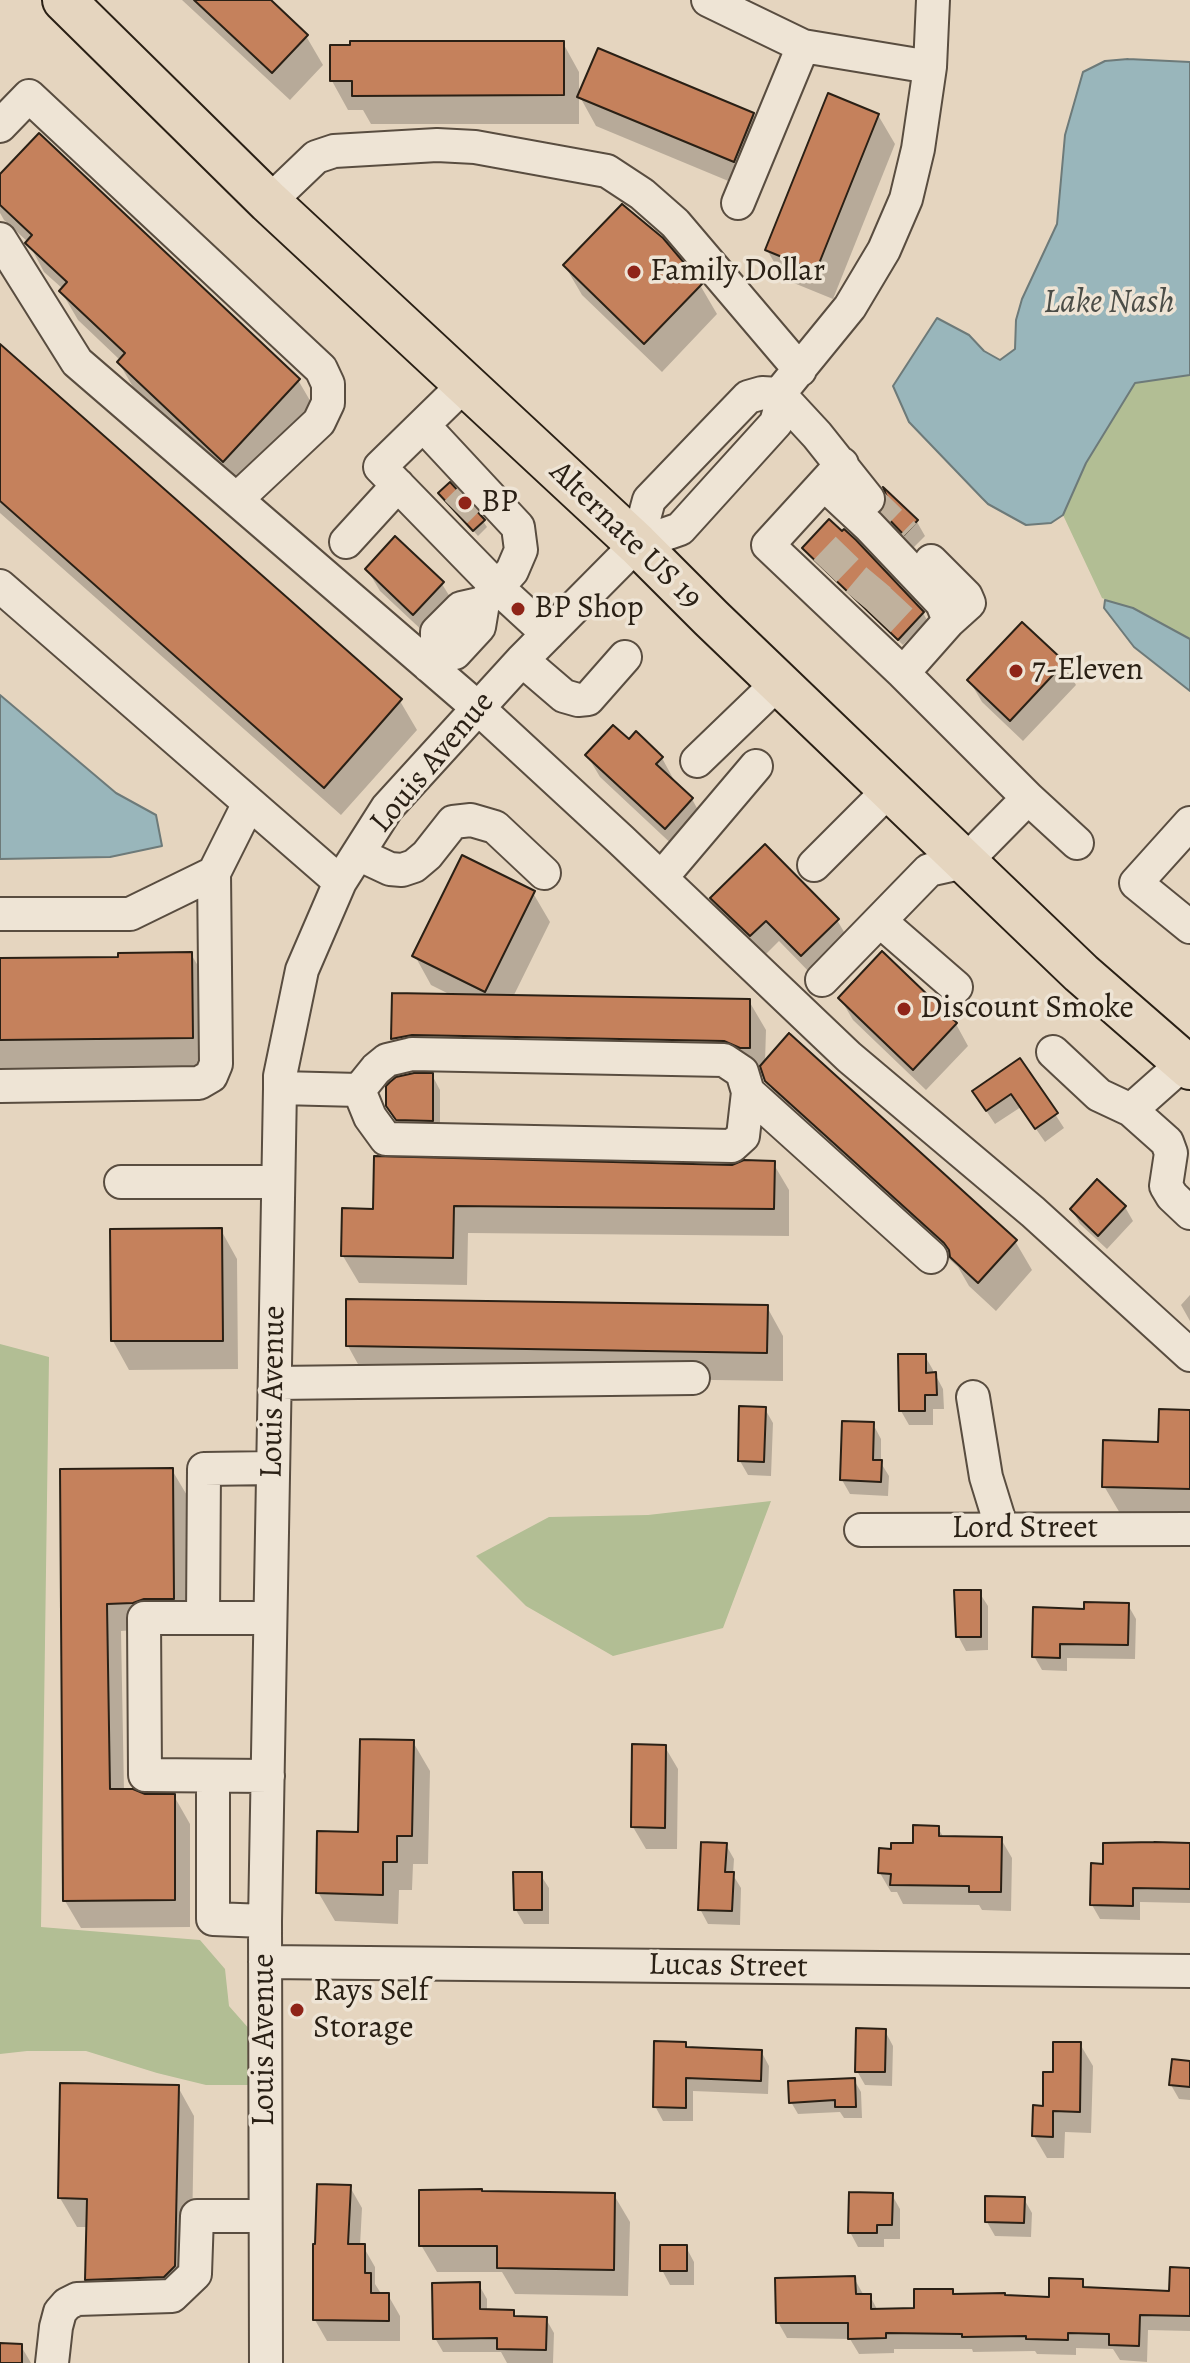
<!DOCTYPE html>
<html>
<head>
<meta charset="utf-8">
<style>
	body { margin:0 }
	canvas { display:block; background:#e5d5bf }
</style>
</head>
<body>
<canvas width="1190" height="2363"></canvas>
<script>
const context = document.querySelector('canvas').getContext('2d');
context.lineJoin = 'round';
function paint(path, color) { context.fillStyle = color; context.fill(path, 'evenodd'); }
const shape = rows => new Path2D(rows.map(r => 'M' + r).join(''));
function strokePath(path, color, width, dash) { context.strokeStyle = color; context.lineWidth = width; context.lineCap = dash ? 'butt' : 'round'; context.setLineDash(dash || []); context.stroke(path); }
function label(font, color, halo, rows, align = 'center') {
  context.font = font + ' Alegreya,serif'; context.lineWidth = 7; context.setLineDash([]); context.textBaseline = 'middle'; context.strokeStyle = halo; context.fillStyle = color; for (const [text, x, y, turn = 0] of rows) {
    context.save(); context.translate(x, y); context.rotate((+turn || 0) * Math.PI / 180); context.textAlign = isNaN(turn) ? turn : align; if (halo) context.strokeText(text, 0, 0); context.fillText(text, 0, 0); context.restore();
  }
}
const green = shape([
	[1190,375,1190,639,1141,614,1102,598,1063,515,1086,463,1135,383],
	[0,1344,49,1357,41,1927,200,1940,225,1969,229,2006,251,2031,248,2085,206,2085,157,2073,86,2051,27,2051,0,2054],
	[771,1501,723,1628,613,1656,526,1606,476,1556,549,1517,648,1515]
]);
const water = shape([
	[1128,59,1190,62,1190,375,1135,383,1086,463,1063,515,1051,523,1026,525,988,504,982,498,909,422,893,386,937,318,969,335,984,351,1000,360,1015,349,1016,320,1022,299,1057,224,1065,135,1083,72,1105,61,1128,59],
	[1105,600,1133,608,1190,639,1190,691,1134,647,1104,608,1105,600],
	[0,695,116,793,156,815,162,846,110,857,0,859,0,695]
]);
const shadow = shape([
	[182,0,268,0,306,36,323,65,290,100],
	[563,43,579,72,579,124,371,124,363,110,348,110,332,81],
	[580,97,753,114,769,143,750,190,596,126],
	[878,115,895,144,833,299,784,279,767,250],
	[0,177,298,380,315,409,240,489,136,392,119,363,121,361,78,320,61,291,63,289,44,272,28,242,4,220,0,213],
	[565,266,700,285,717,314,662,372,582,295],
	[0,346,400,701,417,730,341,815,0,513],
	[440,494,483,521,487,527,478,536],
	[888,495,917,522,925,536,913,548,892,526,884,512,888,506],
	[804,549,923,613,927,620,903,645,808,555],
	[367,569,442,584,455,605,427,635,380,591],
	[1063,663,1076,685,1023,741,982,702,969,680],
	[629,742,662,758,674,780,672,782,692,799,704,821,678,850,600,777,587,755],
	[533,893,550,922,513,997,749,1001,766,1030,765,1063,1015,1241,1032,1270,996,1311,969,1286,958,1267,784,1111,765,1077,410,1068,393,1039,394,995,453,996,431,985,415,956],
	[712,899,837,920,850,942,814,977,779,941,763,957,725,920],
	[191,954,208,983,208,1067,0,1069,0,960,120,959],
	[840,998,956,1024,968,1046,926,1090,853,1020],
	[1020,1060,1064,1128,1045,1142,1021,1107,995,1124,983,1106],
	[432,1075,440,1090,440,1135,406,1134,388,1106],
	[773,1163,789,1190,789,1236,468,1233,467,1285,359,1283,343,1256,375,1211],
	[1125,1207,1133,1221,1107,1249,1080,1224,1072,1210],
	[221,1230,237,1259,238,1369,129,1370,113,1341],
	[1190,1295,1190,1321,1181,1305],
	[767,1307,783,1336,783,1381,364,1375,348,1346],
	[925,1356,933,1370,933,1375,935,1374,943,1389,944,1409,933,1409,933,1425,909,1425,901,1411],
	[765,1409,773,1423,771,1476,748,1475,740,1461],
	[1190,1412,1190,1517,1121,1515,1104,1486,1160,1444],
	[873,1424,881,1439,881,1463,889,1476,888,1496,850,1494,842,1480],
	[172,1470,188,1497,189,1626,121,1631,124,1791,144,1796,174,1796,190,1824,190,1927,81,1928,65,1901,63,1633],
	[979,1592,988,1606,988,1650,966,1651,958,1636],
	[1128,1605,1136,1619,1135,1659,1067,1658,1067,1671,1042,1670,1034,1656,1086,1611],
	[413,1742,430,1771,428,1864,413,1864,412,1890,399,1890,398,1924,335,1921,318,1892,360,1834],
	[665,1747,678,1769,677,1849,646,1849,633,1827],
	[938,1828,944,1838,1001,1839,1012,1858,1011,1911,982,1910,979,1905,903,1904,897,1892,891,1892,880,1873,893,1851,915,1845],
	[726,1845,734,1859,733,1875,741,1888,740,1925,708,1924,700,1909],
	[1190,1845,1190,1903,1140,1902,1140,1920,1100,1919,1092,1905,1105,1866],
	[540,1874,549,1888,549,1924,524,1924,516,1910],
	[885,2031,893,2046,892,2086,865,2085,857,2071],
	[685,2044,688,2049,761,2051,769,2066,768,2094,693,2091,693,2121,663,2121,655,2106],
	[1080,2044,1093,2066,1091,2133,1065,2132,1064,2158,1047,2158,1034,2136,1055,2074],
	[1190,2063,1190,2100,1179,2099,1171,2085],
	[854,2080,861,2092,862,2118,844,2118,840,2112,798,2114,791,2102],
	[178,2087,194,2116,191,2296,104,2308,87,2279,88,2227,77,2227,60,2198],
	[350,2187,362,2208,360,2246,363,2246,375,2267,375,2284,382,2295,388,2295,400,2316,400,2341,327,2341,315,2320],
	[614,2195,630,2222,628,2296,515,2294,502,2272,437,2272,421,2245],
	[892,2195,900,2209,900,2239,884,2239,884,2247,858,2247,850,2232],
	[1024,2199,1032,2213,1031,2237,995,2236,987,2222],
	[686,2247,694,2262,694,2285,670,2285,662,2270],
	[1190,2270,1190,2331,1148,2330,1147,2362,1120,2360,1113,2349,1076,2348,1076,2355,1037,2354,1035,2351,973,2352,972,2349,894,2349,894,2353,859,2354,850,2339,787,2338,778,2322,854,2278,863,2294,870,2296,878,2311,916,2310,952,2291,955,2296,1051,2299,1082,2281,1086,2289,1171,2293],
	[479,2285,487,2299,487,2312,513,2312,516,2318,546,2319,554,2333,553,2363,507,2363,501,2352,443,2352,435,2338],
	[0,2345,21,2346,31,2363,0,2363]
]);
const building = shape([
	[194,0,271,0,308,35,272,73,194,0],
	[350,41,564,41,564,95,352,96,352,81,330,81,330,45,350,45,350,41],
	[598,48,754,113,734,162,577,97,598,48],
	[828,93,879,114,816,271,765,250,828,93],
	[39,133,300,379,223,462,117,362,125,353,59,291,67,282,25,243,32,235,0,205,0,174,39,133],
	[622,204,663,238,702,284,644,344,563,265,622,204],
	[0,344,402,699,324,788,0,501,0,344],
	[450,482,485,520,473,531,438,493,450,482],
	[883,487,918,520,904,535,882,512,886,505,887,497,883,487],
	[829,519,842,531,844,529,856,540,924,612,898,640,802,548,829,519],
	[395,536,444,582,413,615,365,569,395,536],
	[1022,622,1065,662,1010,721,967,680,1022,622],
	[613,725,629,739,636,731,663,757,656,764,693,798,665,829,585,755,613,725],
	[765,844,839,919,801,956,766,921,750,936,710,898,765,844],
	[462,855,535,891,485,992,412,956,462,855],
	[882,951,957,1023,913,1070,838,998,882,951],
	[192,952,193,1038,0,1040,0,958,118,957,118,953,192,952],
	[392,993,750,999,750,1048,740,1048,724,1041,412,1035,391,1039,392,993],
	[789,1033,1017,1240,978,1283,950,1257,949,1250,944,1243,765,1081,760,1066,789,1033],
	[1020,1058,1058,1113,1035,1129,1011,1094,986,1111,972,1091,1020,1058],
	[414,1073,433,1073,433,1121,396,1120,386,1106,386,1086,390,1082,396,1077,414,1073],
	[374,1156,732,1165,744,1160,775,1161,774,1209,454,1206,453,1258,341,1256,342,1208,373,1209,374,1156],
	[1097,1179,1126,1206,1098,1236,1070,1209,1097,1179],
	[222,1228,223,1341,111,1341,110,1229,222,1228],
	[346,1299,768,1305,767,1353,346,1346,346,1299],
	[898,1354,926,1354,926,1373,936,1372,937,1395,925,1395,925,1411,899,1411,898,1354],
	[739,1406,766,1407,764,1462,738,1461,739,1406],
	[1159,1409,1190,1410,1190,1489,1102,1487,1103,1440,1158,1442,1159,1409],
	[842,1421,874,1422,873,1460,882,1460,881,1482,840,1480,842,1421],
	[173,1468,174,1599,144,1599,133,1603,107,1604,110,1789,133,1789,145,1794,175,1794,175,1900,63,1901,60,1469,173,1468],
	[954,1590,981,1590,981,1637,956,1637,954,1590],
	[1084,1602,1129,1603,1128,1645,1060,1644,1060,1658,1032,1657,1033,1607,1084,1609,1084,1602],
	[360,1739,414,1740,412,1836,397,1836,397,1862,383,1862,383,1895,316,1893,317,1831,358,1832,360,1739],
	[632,1744,666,1745,665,1828,631,1827,632,1744],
	[913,1825,939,1826,939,1836,1002,1837,1001,1892,969,1892,969,1886,890,1885,891,1874,878,1873,879,1848,891,1849,891,1843,913,1843,913,1825],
	[701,1842,727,1843,725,1872,734,1872,732,1911,698,1910,701,1842],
	[1154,1842,1190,1843,1190,1889,1133,1888,1133,1906,1090,1905,1091,1863,1103,1864,1103,1843,1154,1842],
	[513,1872,542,1872,542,1910,514,1910,513,1872],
	[856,2028,886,2029,885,2072,855,2072,856,2028],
	[654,2041,686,2042,686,2047,762,2050,761,2081,686,2078,686,2108,653,2107,654,2041],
	[1053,2042,1081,2042,1080,2112,1053,2111,1053,2137,1032,2136,1033,2105,1043,2106,1043,2072,1053,2072,1053,2042],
	[1172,2059,1190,2061,1190,2087,1169,2085,1172,2059],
	[855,2078,856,2107,835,2107,835,2100,789,2103,788,2081,855,2078],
	[60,2083,179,2085,175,2266,164,2277,85,2280,87,2199,58,2198,60,2083],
	[317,2184,351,2185,348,2244,365,2244,365,2273,371,2273,371,2293,389,2293,389,2321,313,2320,313,2244,315,2244,317,2184],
	[482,2189,482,2191,615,2193,614,2270,497,2268,497,2246,419,2246,419,2190,482,2189],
	[849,2192,893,2193,892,2225,877,2225,877,2233,848,2233,849,2192],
	[985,2196,1025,2197,1024,2223,985,2222,985,2196],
	[660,2245,687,2245,687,2271,660,2271,660,2245],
	[1170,2267,1190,2268,1190,2316,1140,2315,1139,2346,1109,2345,1109,2334,1068,2333,1068,2340,1026,2339,1026,2336,962,2337,962,2334,886,2333,886,2338,848,2339,848,2323,776,2323,775,2278,855,2276,856,2294,871,2294,871,2309,914,2308,914,2289,953,2289,953,2294,1005,2293,1005,2295,1049,2297,1049,2278,1083,2279,1083,2287,1169,2291,1170,2267],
	[480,2282,480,2309,514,2310,514,2316,547,2317,546,2350,497,2349,497,2338,433,2339,432,2283,480,2282],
	[0,2343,22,2344,22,2363,0,2363,0,2343]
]);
const minorTunnel = shape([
	[868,499,905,535],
	[456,512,474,494],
	[825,571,853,542],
	[858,602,884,571],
	[879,621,906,592]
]);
const minor = shape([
	[708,0,803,46,930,67],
	[0,126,29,96,321,369,328,384,328,403,319,422,237,499],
	[269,202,316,157,334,151,437,145,475,147,607,171,642,194,675,223,800,370],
	[738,203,803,46],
	[0,239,77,362,478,708,621,840,849,1057,1033,1212,1190,1355],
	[464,385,380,467,498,588,548,634],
	[779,394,817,435,868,499],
	[423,425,518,527,521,550,512,571,483,603,479,627,455,653,437,655,429,666],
	[842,464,768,545,903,673],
	[346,542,398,485],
	[637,544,649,500,748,397,762,393,779,394],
	[931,561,966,596,969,603,949,621],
	[0,586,340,882],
	[437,655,437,632,461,608,483,603],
	[522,660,564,696,578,700,588,699,625,657],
	[697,761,779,682],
	[1028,798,1077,843],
	[1190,823,1136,883,1190,927],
	[358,854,390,869,402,870,414,866,427,855,453,822,471,820,495,827,544,873],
	[814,865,889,790],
	[661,878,756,766],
	[0,914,130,914,214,873,249,803],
	[880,921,956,987],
	[822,980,929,870,965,862,1028,798,903,673,949,621,942,603,869,526,824,484],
	[1053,1052,1099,1095,1131,1110],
	[412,1054,724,1060,742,1072,748,1092,743,1136,732,1146,386,1139,370,1117,359,1090,376,1069,387,1060,412,1054],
	[1184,1063,1131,1110,1167,1142,1171,1153,1166,1186,1172,1196,1190,1213],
	[0,1086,199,1083,211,1076,216,1064,214,873],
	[280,1088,359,1090],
	[748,1092,931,1257],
	[121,1182,278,1182],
	[275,1383,693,1378],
	[973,1397,986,1477,1002,1529],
	[861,1530,1190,1529],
	[203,1618,144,1618,145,1775,268,1776],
	[270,1618,203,1618,204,1469,273,1468],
	[213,1776,213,1919,265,1921],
	[265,1962,1190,1971],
	[52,2363,56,2327,60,2312,67,2304,77,2299,172,2296,195,2274,197,2216,265,2216],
	[266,2363,265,1921,280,1088,280,1076,302,970,340,882,387,808,522,660,637,544,680,529,776,423,780,409,779,394,850,307,884,250,906,199,918,149,930,67,933,0]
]);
const major = shape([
	[64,0,269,202,637,544,711,618,1081,973,1190,1068]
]);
const markers = [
	[634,272,8,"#8f2418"],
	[465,503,8,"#8f2418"],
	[518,609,8,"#8f2418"],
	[1016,671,8,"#8f2418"],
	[904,1009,8,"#8f2418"],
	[297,2010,8,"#8f2418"]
];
const poiNames = [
	["Family Dollar",650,272],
	["BP",481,503],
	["BP Shop",534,609],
	["7-Eleven",1032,671],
	["Discount Smoke",920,1009],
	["Rays Self",313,1992],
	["Storage",313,2029]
];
const streetNames = [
	["Alternate US 19",625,536,44],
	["Louis Avenue",433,763,-50],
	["Louis Avenue",274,1392,-89],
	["Lord Street",1025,1529],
	["Lucas Street",728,1967,1],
	["Louis Avenue",265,2040,-90]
];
const waterNames = [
	["Lake Nash",1109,304]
];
paint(green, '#b2be94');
paint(water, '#99b6bb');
strokePath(water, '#6d7a79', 2);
paint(shadow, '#0003');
paint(building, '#c5815c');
strokePath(building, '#2a2015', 2);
strokePath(minorTunnel, '#c0b19d', 32, [32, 16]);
strokePath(minor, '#594d40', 36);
strokePath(major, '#2a2015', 46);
strokePath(minor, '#eee4d5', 32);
strokePath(major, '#e5d5bf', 42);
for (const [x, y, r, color] of markers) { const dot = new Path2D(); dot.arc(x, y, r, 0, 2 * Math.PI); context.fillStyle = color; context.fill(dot); strokePath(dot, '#eee4d5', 3); }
label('32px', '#2a2015', '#eee4d5', poiNames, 'left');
label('32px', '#2a2015', '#eee4d5', streetNames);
label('italic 34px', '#4b4d47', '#eee4d5', waterNames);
</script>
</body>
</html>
